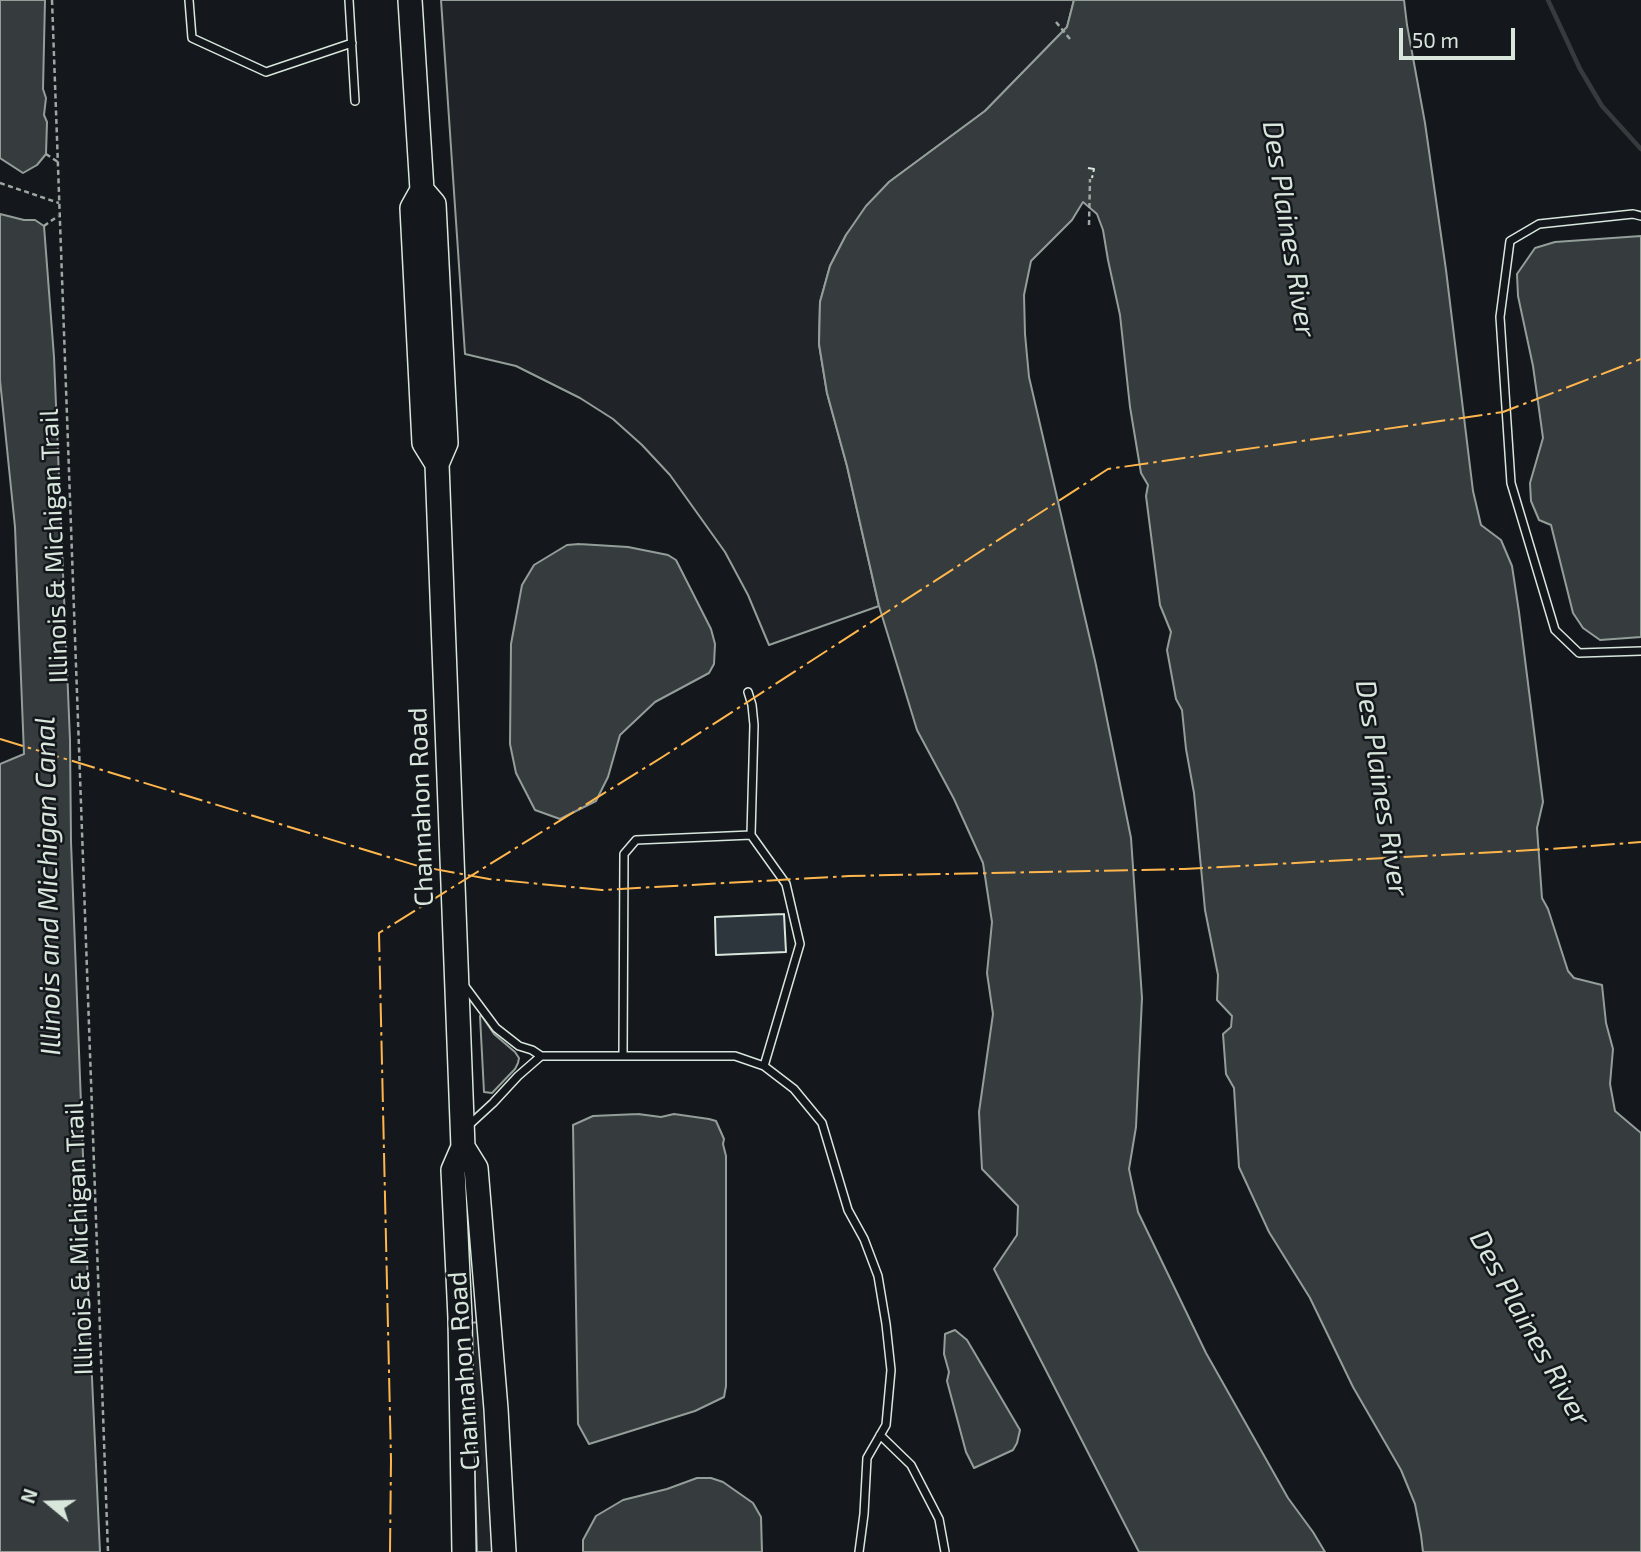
<!DOCTYPE html>
<html>
<head>
<meta charset="utf-8">
<style>
	body { margin:0 }
	#map { position:relative; width:1641px; height:1552px; overflow:hidden; background:#14181c; font-family:"Exo 2",sans-serif }
	canvas { display:block }
	.north { position:absolute; left:14px; top:1468px; width:70px; height:70px; -webkit-text-stroke:5px #14181c; paint-order:stroke; rotate:289deg; font-size:19px; font-weight:700; line-height:28px; text-align:center; color:#d8e6dc }
	.north::after { content:''; display:block; margin:auto; width:24px; height:32px; background:#d8e6dc; clip-path:polygon(50% 0,100% 100%,50% 72%,0 100%) }
	.scale { position:absolute; left:1399px; top:28px; width:116px; height:32px; box-sizing:border-box; border:4px solid #d8e6dc; border-top:0; padding-left:9px; font-size:21px; line-height:24px; white-space:nowrap; color:#d8e6dc; -webkit-text-stroke:5px #14181c; paint-order:stroke }
</style>
</head>
<body>
<div id="map">
<canvas width="1641" height="1552"></canvas>
<div class="north">N</div>
<div class="scale">50 m</div>
</div>
<script>
const context = document.querySelector('canvas').getContext('2d');
context.lineJoin = 'round';
function paint(path, color) { context.fillStyle = color; context.fill(path, 'evenodd'); }
const shape = rows => new Path2D(rows.map(r => 'M' + r).join(''));
function strokePath(path, color, width, dash) { context.strokeStyle = color; context.lineWidth = width; context.lineCap = dash ? 'butt' : 'round'; context.setLineDash(dash || []); context.stroke(path); }
function label(font, color, halo, rows, align = 'center') {
  context.font = font + ' "Exo 2",sans-serif'; context.lineWidth = 5; context.setLineDash([]); context.textBaseline = 'middle'; context.strokeStyle = halo; context.fillStyle = color; for (const [text, x, y, turn = 0] of rows) {
    context.save(); context.translate(x, y); context.rotate((+turn || 0) * Math.PI / 180); context.textAlign = isNaN(turn) ? turn : align; if (halo) context.strokeText(text, 0, 0); context.fillText(text, 0, 0); context.restore();
  }
}
const green = shape([
	[441,0,1074,0,1067,27,985,111,889,182,846,235,830,266,820,302,819,344,827,393,847,466,879,606,769,645,748,595,725,552,670,475,642,445,613,419,580,398,516,366,465,354,441,0],
	[480,1016,482,1016,494,1034,515,1052,519,1058,518,1063,515,1069,492,1093,484,1092,480,1016],
	[479,1322,486,1414,493,1552,477,1552,470,1323,479,1322]
]);
const water = shape([
	[0,0,45,0,43,89,46,98,44,115,47,122,46,154,37,165,23,173,0,158,0,0],
	[1074,0,1404,0,1407,25,1425,123,1446,270,1473,491,1481,525,1501,540,1512,566,1519,612,1543,802,1537,828,1542,898,1548,909,1568,971,1574,978,1602,985,1606,1023,1613,1049,1610,1084,1615,1111,1641,1133,1641,1552,1423,1552,1421,1535,1415,1504,1401,1470,1353,1387,1310,1298,1269,1232,1239,1167,1234,1088,1226,1074,1223,1034,1231,1027,1232,1016,1217,1000,1218,975,1205,910,1194,793,1186,749,1182,710,1176,699,1167,650,1171,632,1160,605,1146,496,1148,485,1141,473,1130,407,1120,315,1108,260,1103,230,1097,214,1083,202,1072,220,1031,261,1024,295,1025,334,1029,377,1096,665,1131,838,1142,998,1136,1127,1129,1169,1138,1212,1206,1353,1288,1498,1313,1532,1325,1552,1139,1552,994,1269,1017,1235,1018,1206,982,1169,979,1112,993,1014,987,973,992,922,983,863,954,799,917,730,879,606,847,466,827,393,819,344,820,302,830,266,846,235,866,206,889,182,985,111,1067,27,1074,0],
	[0,214,24,220,35,220,44,226,54,357,70,740,71,842,89,1313,100,1552,0,1552,0,764,24,754,15,527,0,380,0,214],
	[1641,236,1641,637,1600,640,1583,628,1573,613,1551,525,1539,520,1531,501,1530,483,1543,438,1533,366,1518,296,1517,274,1535,248,1555,242,1641,236],
	[579,544,628,547,668,555,676,560,711,629,715,644,714,664,709,673,655,702,620,735,608,777,596,801,560,819,535,810,516,773,510,744,511,644,522,585,534,565,567,545,579,544],
	[638,1114,661,1117,674,1114,709,1119,716,1121,724,1139,723,1144,726,1156,726,1386,724,1397,695,1411,589,1444,578,1424,573,1125,593,1116,638,1114],
	[955,1330,967,1340,1020,1430,1017,1443,1013,1450,974,1468,966,1452,947,1381,949,1372,944,1354,945,1334,955,1330],
	[697,1478,711,1478,723,1482,753,1503,761,1517,762,1552,583,1552,583,1540,596,1516,623,1500,667,1489,697,1478]
]);
const stream = shape([
	[1548,0,1580,69,1602,106,1641,149]
]);
const building = shape([
	[784,914,786,952,716,955,715,917,784,914]
]);
const path = shape([
	[52,0,108,1552],
	[1056,22,1070,39],
	[46,154,58,162],
	[0,183,59,203],
	[1089,225,1090,179],
	[44,226,58,216]
]);
const lane = shape([
	[189,0,192,38,266,72,352,43],
	[349,0,355,101],
	[1641,216,1633,214,1539,224,1510,241,1500,317,1511,483,1555,630,1579,653,1641,651],
	[748,692,752,705,754,725,751,835,786,884,800,944,764,1066],
	[464,985,496,1028,519,1046,532,1050,541,1056,518,1076,493,1103,468,1126],
	[541,1056,735,1056,764,1066,794,1089,822,1123,848,1210,864,1239,878,1276,886,1324,891,1370,886,1425,867,1458,864,1514,859,1552],
	[623,1056,624,854,636,840,751,835],
	[880,1435,911,1465,939,1519,945,1552]
]);
const primary = shape([
	[410,0,422,190,412,208,424,443,437,464],
	[422,190,434,204,446,443,437,464,463,1147,453,1170,460,1318,464,1552],
	[463,1147,476,1168,496,1409,504,1552]
]);
const fence = shape([
	[1088,168,1094,169,1092,178]
]);
const power = shape([
	[0,739,418,866,489,879,602,890,849,876,1184,869,1551,849,1641,842],
	[390,1552,391,1460,379,933,664,756,1108,469,1503,412,1641,359]
]);
const streetNames = [
	["Illinois & Michigan Trail",54,546,-92],
	["Channahon Road",421,807,-92],
	["Illinois & Michigan Trail",79,1238,-92],
	["Channahon Road",464,1371,-94]
];
const waterNames = [
	["Des Plaines River",1289,229,81],
	["Des Plaines River",1382,788,81],
	["Illinois and Michigan Canal",48,886,-91],
	["Des Plaines River",1530,1328,61]
];
paint(green, '#202428');
strokePath(green, '#939e99', 2);
paint(water, '#363b3e');
strokePath(water, '#939e99', 2);
strokePath(stream, '#363b3e', 4.5);
paint(building, '#2c363c');
strokePath(building, '#d8e6dc', 2);
strokePath(lane, '#d8e6dc', 10);
strokePath(primary, '#d8e6dc', 26);
strokePath(path, '#9da8a2', 2.5, [5, 3.5]);
strokePath(lane, '#14181c', 7);
strokePath(primary, '#14181c', 23);
strokePath(fence, '#d8e6dc', 2, [9, 3.5]);
strokePath(power, '#ffb74d', 2, [24, 5, 3.5, 5]);
label('26px', '#d8e6dc', '#14181c', streetNames);
label('italic 28px', '#d8e6dc', '#14181c', waterNames);
</script>
</body>
</html>
